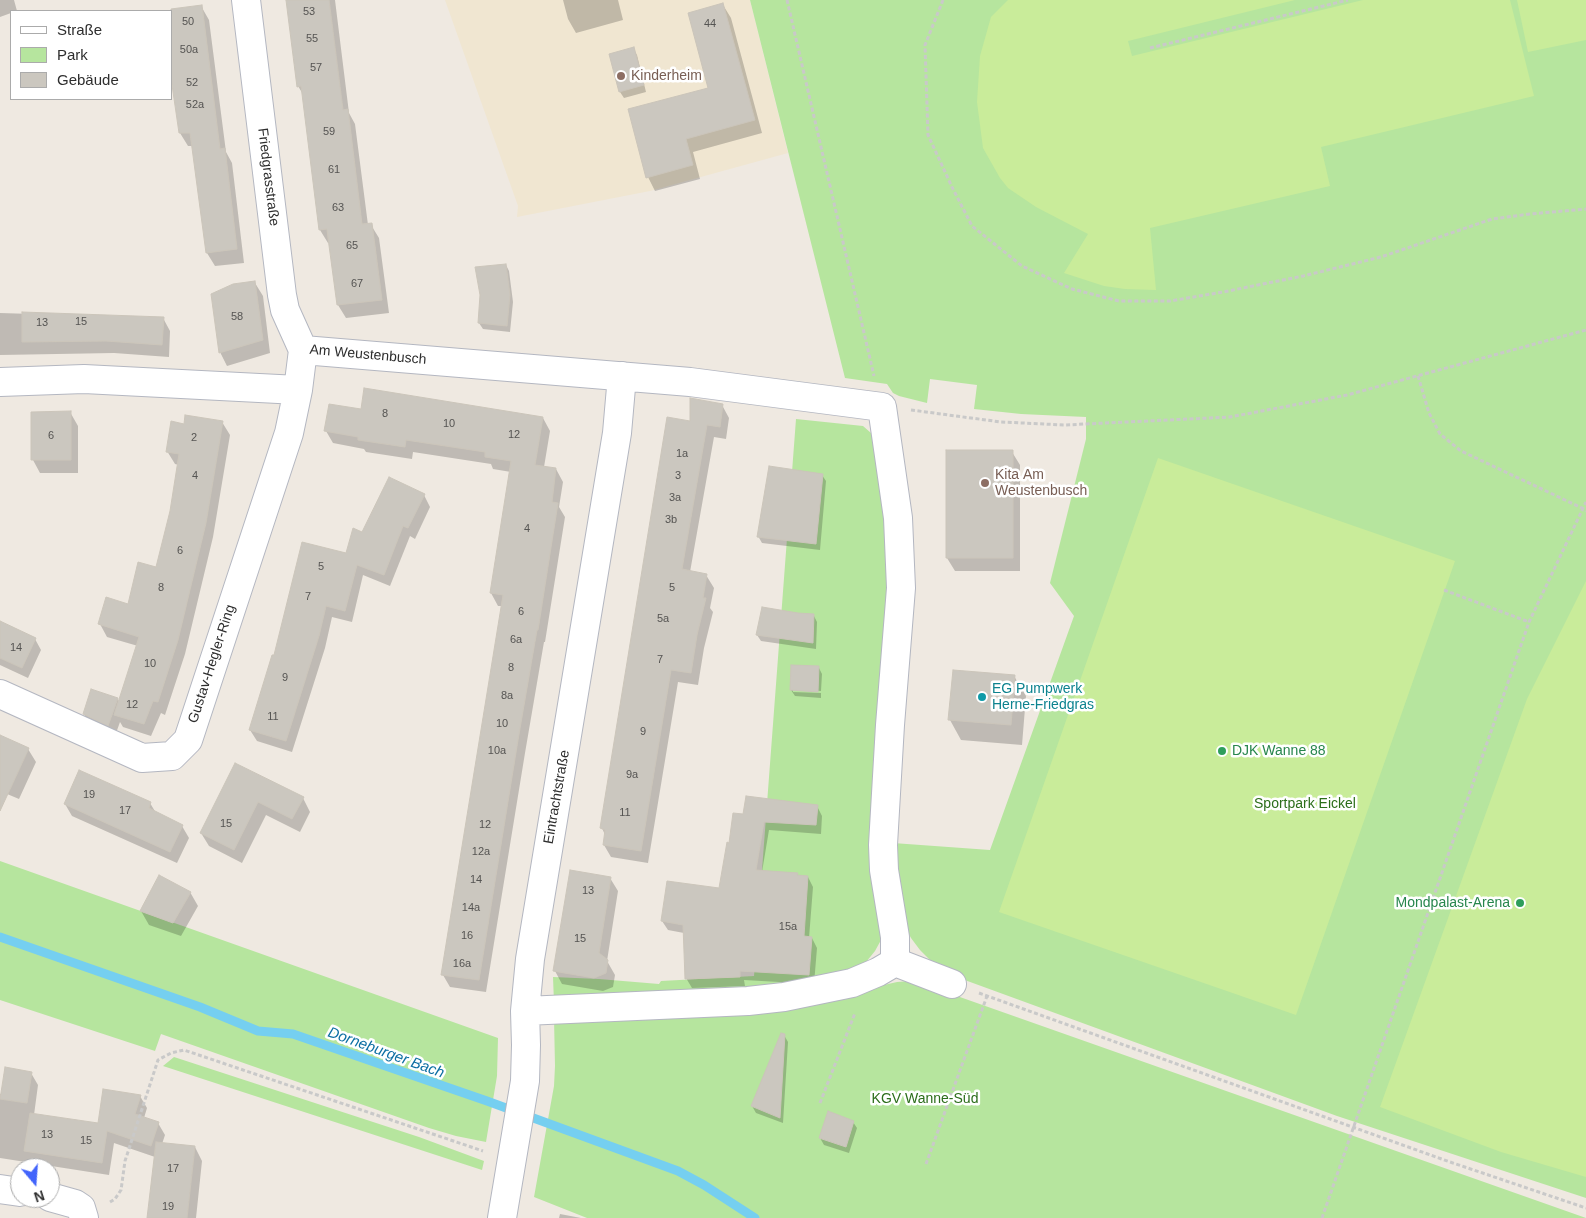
<!DOCTYPE html>
<html>
<head>
<meta charset="utf-8">
<style>
	body { margin:0 }
	#map { position:relative; width:1586px; height:1218px; overflow:hidden; background:#efe9e1; font-family:Helvetica,sans-serif }
	canvas { display:block }
	.legend { position:absolute; left:10px; top:10px; width:162px; height:90px; box-sizing:border-box; background:#fff; border:1px solid #ababab; margin:0; padding:6px 9px; list-style:none; font-size:15px; color:#2e2e2e }
	.legend li { display:flex; align-items:center; gap:10px; height:25px }
	.legend b { width:25px; border:1px solid #ababab }
	.north { position:absolute; left:10px; top:1158px; width:50px; height:50px; box-sizing:border-box; background:#fff; border:1px solid #ababab; border-radius:50%; rotate:162deg; font-size:14px; font-weight:700; line-height:20px; text-align:center; color:#2e2e2e }
	.north::after { content:''; display:block; margin:auto; width:18px; height:22px; background:#4264fb; clip-path:polygon(50% 0,100% 100%,50% 72%,0 100%) }
</style>
</head>
<body>
<div id="map">
<canvas width="1586" height="1218"></canvas>
<ul class="legend">
<li><b style="height:6px;background:#fff"></b>Straße</li>
<li><b style="height:14px;background:#b6e59e"></b>Park</li>
<li><b style="height:14px;background:#cbc7bf"></b>Gebäude</li>
</ul>
<div class="north">N</div>
</div>
<script>
const context = document.querySelector('canvas').getContext('2d');
context.lineJoin = 'round';
function paint(path, color) { context.fillStyle = color; context.fill(path, 'evenodd'); }
const shape = rows => new Path2D(rows.map(r => 'M' + r).join(''));
function strokePath(path, color, width, dash) { context.strokeStyle = color; context.lineWidth = width; context.lineCap = dash ? 'butt' : 'round'; context.setLineDash(dash || []); context.stroke(path); }
function label(font, color, halo, rows, align = 'center') {
  context.font = font + ' Helvetica,sans-serif'; context.lineWidth = 5; context.setLineDash([]); context.textBaseline = 'middle'; context.strokeStyle = halo; context.fillStyle = color; for (const [text, x, y, turn = 0] of rows) {
    context.save(); context.translate(x, y); context.rotate((+turn || 0) * Math.PI / 180); context.textAlign = isNaN(turn) ? turn : align; if (halo) context.strokeText(text, 0, 0); context.fillText(text, 0, 0); context.restore();
  }
}
const education = shape([
	[445,0,750,0,788,153,650,191,517,217,518,206]
]);
const green = shape([
	[750,0,1586,0,1586,1198,1337,1116,951,975,932,962,920,950,911,938,908,932,893,843,990,850,1074,616,1050,583,1086,439,1086,417,1021,414,974,409,977,385,930,379,927,403,899,396,893,393,887,384,845,378],
	[796,419,863,426,871,433,875,438,889,519,883,931,881,940,875,951,862,967,812,985,554,1003,553,977,599,979,659,984,661,981,754,976],
	[0,861,498,1038,497,1076,486,1142,456,1136,429,1128,161,1034,155,1051,0,1000],
	[910,981,923,984,1586,1218,587,1218,534,1197,554,1086,555,1066,554,1018,814,1001,897,982],
	[174,1057,419,1137,484,1161,482,1170,163,1066]
]);
const pitch = shape([
	[1008,0,1295,0,1128,41,1132,56,1363,0,1510,0,1534,96,1321,147,1330,186,1150,228,1156,290,1125,289,1104,286,1064,273,1088,234,1036,207,1008,188,1000,178,983,148,977,102,980,56,991,17],
	[1517,0,1586,0,1586,40,1528,52],
	[1158,458,1455,561,1296,1015,999,912],
	[1586,581,1586,1177,1501,1152,1380,1107,1527,699]
]);
const shadow = shape([
	[0,0,14,0,17,11,11,11,11,13,0,17],
	[287,0,335,0,349,113,355,124,368,225,371,225,379,238,389,313,346,318,338,305,330,243,328,243,320,230,304,96,298,86],
	[563,0,618,0,623,20,576,33,568,19],
	[723,5,731,18,762,133,693,152,700,179,655,191,648,177,710,89],
	[201,6,209,20,226,152,232,163,244,263,215,266,207,253,193,146,188,146,180,133,171,11,165,11],
	[633,49,637,55,646,92,624,98,620,92,610,55],
	[506,265,509,271,513,302,510,332,483,329,479,323],
	[255,283,263,296,270,353,227,366,220,352],
	[0,313,163,318,170,331,169,357,114,353,0,355],
	[722,405,729,418,726,439,714,437,690,572,706,575,714,588,710,608,713,612,704,648,698,685,678,682,648,863,611,857,604,845,605,835,602,828,692,423],
	[362,411,543,418,550,431,544,467,556,469,563,482,559,507,565,517,545,642,544,642,525,753,486,992,450,987,443,975,503,606,498,606,491,593,511,472,493,469,491,464,413,452,412,459,366,452,364,449,333,443,326,431],
	[70,412,78,426,78,473,40,473,33,460],
	[222,422,230,435,213,537,185,654,165,715,161,713,151,736,123,727,120,722,115,736,90,725,84,714,118,699,119,702,138,646,107,637,100,624,129,605,157,568,171,512,179,465,175,464,167,451,185,425],
	[1012,452,1020,465,1020,571,955,571,947,558],
	[822,475,826,481,820,550,762,543,758,536],
	[424,495,430,507,415,539,410,536,390,586,363,575,352,622,332,617,325,648,292,752,257,741,250,730,347,554,363,533],
	[814,616,817,622,816,649,761,641,757,635],
	[0,623,35,639,41,650,28,678,0,665],
	[819,668,822,674,821,691,793,689,793,692,821,693,821,698,795,696,791,690],
	[1014,676,1026,696,1022,745,961,740,950,720],
	[0,736,28,749,36,762,19,799,0,791],
	[236,765,303,798,310,812,300,832,266,815,242,863,209,846,201,833],
	[150,803,156,813,182,826,189,838,177,863,72,816,65,804],
	[817,806,822,816,821,834,769,830,762,872,797,874,798,877,808,877,813,887,809,938,812,938,817,948,814,984,744,980,745,986,692,988,686,978,684,933,668,930,662,921,720,890,730,844,744,816],
	[610,878,618,891,607,961,615,975,613,987,603,991,562,984,555,971],
	[190,892,198,906,181,936,149,925,141,911],
	[784,1035,788,1042,783,1123,756,1113,752,1106],
	[31,1073,38,1085,34,1115,99,1125,140,1096,147,1108,144,1118,158,1123,165,1135,162,1144,195,1147,202,1161,196,1218,148,1218,155,1157,114,1143,109,1175,0,1158,0,1094,2,1094],
	[853,1122,857,1128,849,1153,824,1145,820,1138],
	[560,1214,581,1218,559,1218]
]);
const stream = shape([
	[0,937,200,1007,258,1031,293,1034,487,1101,678,1171,704,1185,755,1218]
]);
const building = shape([
	[286,0,329,0,343,110,348,109,362,224,372,223,382,300,337,305,328,238,329,238,328,238,327,229,319,230,301,86,297,87,286,0],
	[723,3,755,120,686,139,693,165,646,178,628,109,708,88,688,13,723,3],
	[202,5,220,149,225,148,237,249,206,253,190,133,179,133,171,78,171,9,202,5],
	[634,47,644,85,619,92,609,54,634,47],
	[506,264,510,295,507,326,478,323,480,295,475,267,506,264],
	[255,281,263,340,219,353,211,294,233,284,255,281],
	[22,312,164,317,162,345,106,341,22,342,22,312],
	[364,388,543,417,535,465,556,468,552,502,558,503,538,630,537,630,518,740,479,980,441,975,503,595,490,593,511,461,485,457,485,452,406,440,405,447,358,440,358,437,324,431,329,404,361,409,364,388],
	[690,398,723,404,720,427,707,425,682,569,707,574,703,598,706,598,697,635,691,673,671,670,641,851,603,845,605,830,600,828,667,417,690,421,690,398],
	[71,411,71,460,31,460,31,412,71,411],
	[185,415,223,421,206,523,178,640,158,702,153,701,144,724,114,715,139,637,98,624,106,597,128,604,138,562,156,567,170,511,179,454,166,452,171,421,184,424,185,415],
	[946,450,1013,450,1013,558,946,558,946,450],
	[769,466,823,474,816,544,757,537,769,466],
	[389,477,425,494,408,528,403,526,384,575,357,565,345,611,326,606,319,636,286,741,249,730,272,655,274,655,302,542,346,553,353,528,362,532,389,477],
	[762,607,798,613,814,614,813,643,756,635,762,607],
	[0,621,36,638,22,668,0,658,0,621],
	[791,665,819,666,818,692,790,690,791,665],
	[953,670,1015,675,1011,725,948,720,953,670],
	[91,689,118,698,108,726,83,714,91,689],
	[0,735,29,748,0,811,0,735],
	[235,763,304,797,292,819,258,802,234,850,200,833,235,763],
	[79,770,151,802,149,808,183,825,170,852,64,804,79,770],
	[746,796,818,805,816,825,764,822,756,870,798,873,797,875,808,876,804,936,812,937,809,975,740,971,740,977,685,979,683,925,661,921,667,881,719,888,727,842,729,843,733,813,743,814,746,796],
	[570,870,611,877,599,953,608,960,606,973,594,978,553,971,570,870],
	[159,875,191,892,173,923,140,911,159,875],
	[781,1033,785,1034,780,1118,751,1106,781,1033],
	[5,1067,32,1072,27,1103,0,1099,5,1067],
	[103,1089,141,1095,135,1114,159,1122,151,1146,107,1131,102,1163,24,1151,30,1113,98,1123,103,1089],
	[828,1111,854,1121,846,1147,819,1138,828,1111],
	[156,1142,195,1146,187,1218,147,1218,156,1142]
]);
const path = shape([
	[787,0,874,376],
	[943,0,925,45,928,135,952,187,972,226,1022,266,1072,289,1119,301,1170,301,1223,292,1303,276,1381,257,1492,219,1530,214,1586,209],
	[1150,48,1348,0],
	[1418,376,1429,413,1440,434,1461,451,1582,508,1586,511],
	[911,410,1001,422,1065,425,1230,417,1347,395,1586,330],
	[1444,590,1529,622],
	[979,993,1450,1162,1586,1208],
	[820,1103,855,1013],
	[926,1164,987,996],
	[110,1202,115,1199,121,1190,125,1161,158,1060,171,1053,184,1050,483,1151],
	[1322,1218,1529,622,1586,502]
]);
const minor = shape([
	[246,0,282,295,285,310,303,350],
	[303,350,690,382,882,407,898,518,901,588,890,725,883,845,884,870,895,937,895,962],
	[0,382,84,379,298,390,303,350],
	[0,694,142,758,172,756,188,740,289,433,298,390],
	[525,1011,748,1001,784,997,852,983,878,972,895,962,952,984],
	[0,1189,20,1192],
	[50,1197,75,1204,81,1208,84,1218],
	[502,1218,525,1081,526,1045,525,1011,530,959,617,433,622,376]
]);
const markers = [
	[621,76,5,"#8d6e63"],
	[985,483,5,"#8d6e63"],
	[982,697,5,"#0f9aa8"],
	[1222,751,5,"#2e9e5b"],
	[1520,903,5,"#2e9e5b"]
];
const numberNames = [
	["53",309,12],
	["50",188,22],
	["44",710,24],
	["55",312,39],
	["50a",189,50],
	["57",316,68],
	["52",192,83],
	["52a",195,105],
	["59",329,132],
	["61",334,170],
	["63",338,208],
	["65",352,246],
	["67",357,284],
	["58",237,317],
	["15",81,322],
	["13",42,323],
	["8",385,414],
	["10",449,424],
	["12",514,435],
	["6",51,436],
	["2",194,438],
	["1a",682,454],
	["4",195,476],
	["3",678,476],
	["3a",675,498],
	["3b",671,520],
	["4",527,529],
	["6",180,551],
	["5",321,567],
	["8",161,588],
	["5",672,588],
	["7",308,597],
	["6",521,612],
	["5a",663,619],
	["6a",516,640],
	["14",16,648],
	["7",660,660],
	["10",150,664],
	["8",511,668],
	["9",285,678],
	["8a",507,696],
	["12",132,705],
	["11",273,717],
	["10",502,724],
	["9",643,732],
	["10a",497,751],
	["9a",632,775],
	["19",89,795],
	["17",125,811],
	["11",625,813],
	["15",226,824],
	["12",485,825],
	["12a",481,852],
	["14",476,880],
	["13",588,891],
	["14a",471,908],
	["15a",788,927],
	["16",467,936],
	["15",580,939],
	["16a",462,964],
	["13",47,1135],
	["15",86,1141],
	["17",173,1169],
	["19",168,1207]
];
const educationNames = [
	["Kinderheim",631,76],
	["Kita Am",995,475],
	["Weustenbusch",995,491]
];
const streetNames = [
	["Friedgrasstraße",268,177,83],
	["Am Weustenbusch",368,355,5],
	["Gustav-Hegler-Ring",212,664,-72],
	["Eintrachtstraße",557,797,-80]
];
const cultureNames = [
	["EG Pumpwerk",992,689],
	["Herne-Friedgras",992,705]
];
const leisureNames = [
	["DJK Wanne 88",1232,751],
	["Mondpalast-Arena",1510,903,"right"]
];
const parkNames = [
	["Sportpark Eickel",1305,804],
	["KGV Wanne-Süd",925,1099]
];
const waterNames = [
	["Dorneburger Bach",386,1053,20]
];
paint(education, '#f0e6d1');
paint(green, '#b6e59e');
paint(pitch, '#c9ec9a');
paint(shadow, '#0003');
strokePath(stream, '#75cff0', 9);
paint(building, '#cbc7bf');
strokePath(building, '#cbc5ba', 1);
strokePath(minor, '#b4b7c1', 30);
strokePath(path, '#c9c9c9', 3, [4, 2.5]);
strokePath(minor, '#fff', 28);
for (const [x, y, r, color] of markers) { const dot = new Path2D(); dot.arc(x, y, r, 0, 2 * Math.PI); context.fillStyle = color; context.fill(dot); strokePath(dot, '#fff', 2); }
label('11px', '#555452', null, numberNames);
label('14px', '#785e54', '#fff', educationNames, 'left');
label('14px', '#2e2e2e', '#fff', streetNames);
label('14px', '#0d838f', '#fff', cultureNames, 'left');
label('14px', '#27864d', '#fff', leisureNames, 'left');
label('14px', '#2c6e1b', '#fff', parkNames);
label('italic 15px', '#0d6fa3', '#fff', waterNames);
</script>
</body>
</html>
